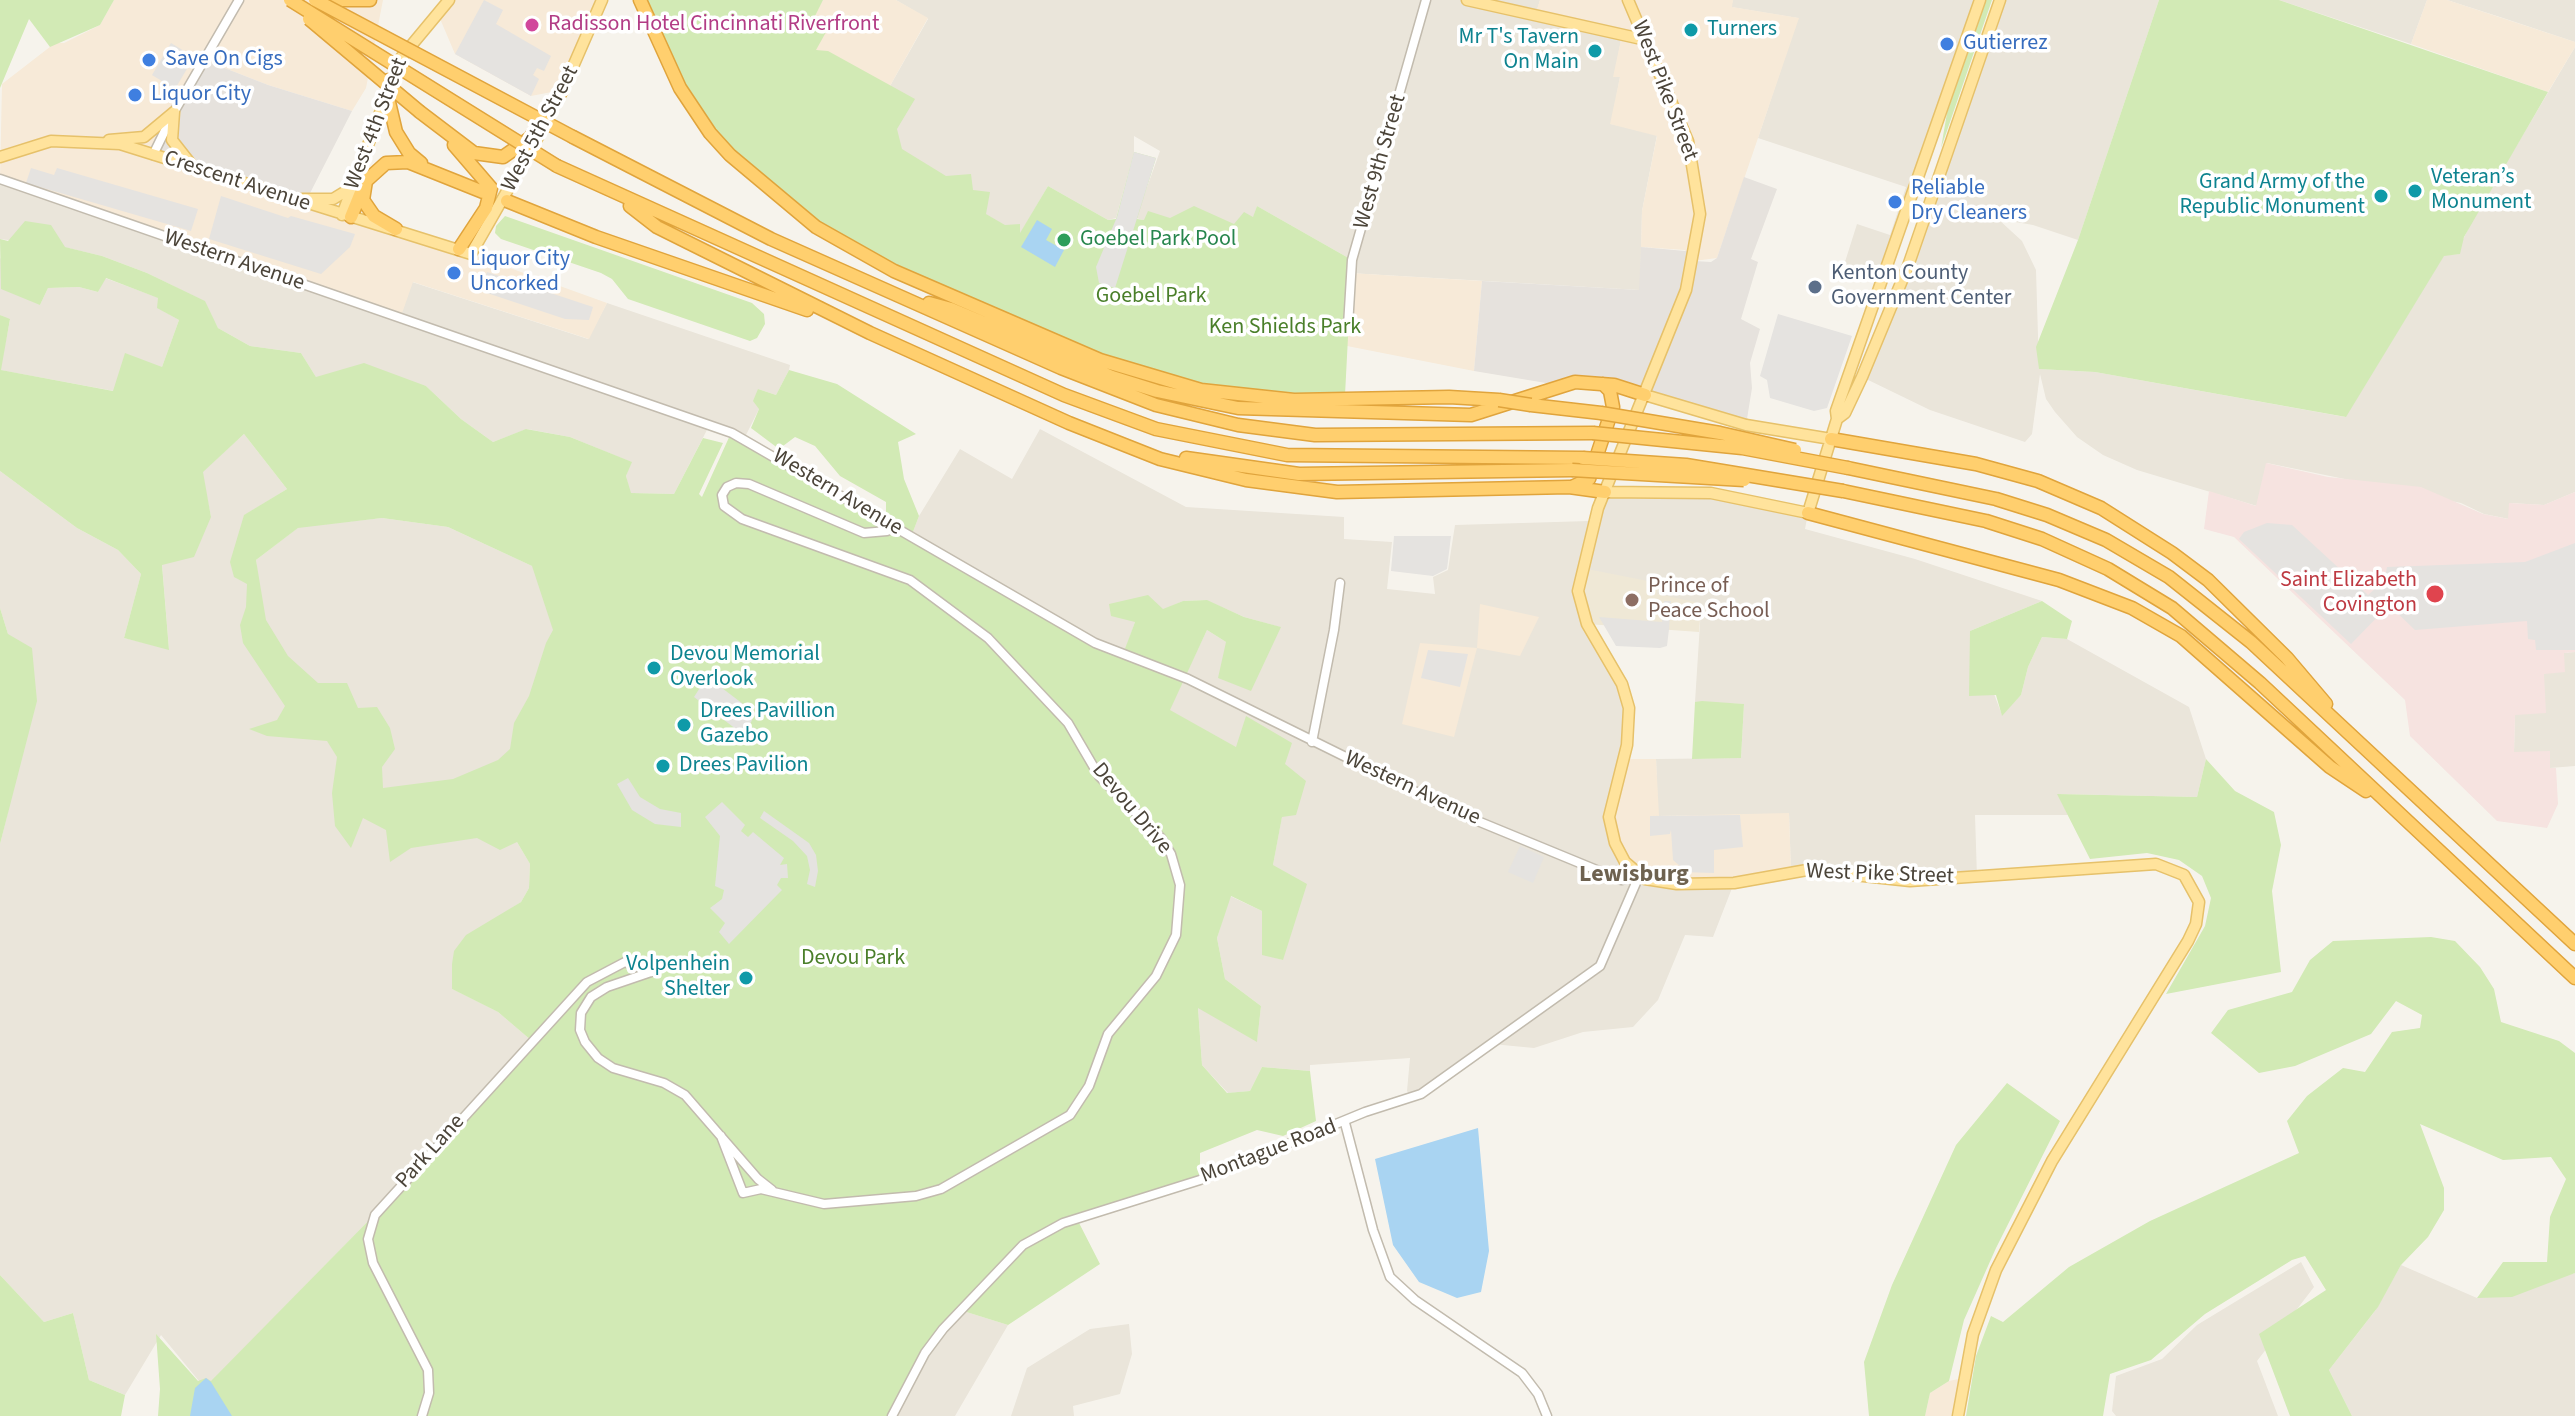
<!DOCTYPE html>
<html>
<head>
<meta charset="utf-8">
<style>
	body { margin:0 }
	canvas { display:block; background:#f6f3ec }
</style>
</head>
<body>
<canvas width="2575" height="1416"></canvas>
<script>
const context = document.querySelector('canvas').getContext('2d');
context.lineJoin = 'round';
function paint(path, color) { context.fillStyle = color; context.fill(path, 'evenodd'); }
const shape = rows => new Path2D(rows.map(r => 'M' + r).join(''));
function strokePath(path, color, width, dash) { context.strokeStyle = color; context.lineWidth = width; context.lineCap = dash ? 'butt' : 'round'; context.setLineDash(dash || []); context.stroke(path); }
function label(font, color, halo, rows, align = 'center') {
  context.font = font + ' "Source Sans 3",sans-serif'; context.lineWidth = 7; context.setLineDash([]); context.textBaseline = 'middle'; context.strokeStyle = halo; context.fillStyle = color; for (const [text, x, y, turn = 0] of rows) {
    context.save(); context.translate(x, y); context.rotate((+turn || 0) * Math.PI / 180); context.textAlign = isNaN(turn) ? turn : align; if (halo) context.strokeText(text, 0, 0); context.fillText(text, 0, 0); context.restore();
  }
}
const residential = shape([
	[896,0,1540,0,1536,14,1622,35,1614,77,1620,77,1611,124,1657,135,1642,211,1640,290,1349,273,1352,260,1257,206,1243,248,1136,218,1160,151,1134,136,1134,152,1116,218,1108,220,1048,186,1020,234,894,162,886,93,928,19],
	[1733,0,1980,0,1884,278,1844,265,1857,224,1890,235,1906,187,1758,138,1798,18,1731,7],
	[2000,0,2159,0,2078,240,2033,225,1998,219,2022,241,2036,270,2039,369,2095,372,2345,417,2444,255,2460,254,2460,246,2472,221,2575,47,2575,492,2544,505,2510,503,2509,519,2484,514,2461,503,2267,463,2257,506,2137,470,2103,455,2077,437,2055,412,2046,399,2040,374,2032,434,2025,442,1930,410,1862,377,1908,266],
	[2279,0,2427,0,2411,44],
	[2447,0,2575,0,2575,42,2503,18],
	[0,179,400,318,412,282,588,339,607,303,790,365,789,370,776,395,758,389,759,409,744,439,709,426,674,494,630,493,626,476,631,462,570,437,527,429,493,442,461,419,426,386,316,377,301,353,250,346,218,328,204,301,147,273,102,256,64,247,0,239],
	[0,258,40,305,48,288,79,287,98,292,105,278,159,298,158,308,179,320,162,367,114,391,0,370,10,320,0,315],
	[1040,429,1186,507,1344,517,1344,539,1392,542,1387,589,1435,594,1433,577,1448,570,1455,525,1589,521,1605,492,1668,491,1808,513,1805,529,1915,559,2042,601,1970,631,2002,715,2021,695,2028,667,2042,637,2067,639,2189,707,2206,759,2197,797,2058,794,2068,815,1975,815,1977,877,1910,881,1791,872,1789,814,1658,816,1656,759,1741,758,1744,704,1695,702,1701,608,1657,594,1658,583,1578,591,1629,708,1613,791,1734,883,1713,937,1685,935,1658,1000,1633,1027,1583,1032,1534,1048,1492,1044,1412,1098,1407,1091,1410,1058,1310,1065,1310,1071,1262,1067,1250,1091,1228,1093,1202,1065,1198,1007,1257,1041,1261,1006,1225,979,1217,938,1230,896,1262,911,1262,954,1283,960,1273,865,1282,816,1285,764,1247,717,1237,748,1169,710,1207,630,1226,642,1280,627,1244,617,1206,600,1183,601,1135,622,1121,661,909,542,919,516,960,449,1012,479],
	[244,434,287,489,245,515,259,590,256,560,299,527,382,518,448,527,599,597,517,842,530,864,529,888,521,902,495,919,452,964,452,989,498,1012,532,1041,381,1208,211,1382,199,1381,161,1335,125,1395,89,1380,73,1313,44,1322,0,1275,0,844,8,812,8,634,0,608,0,471,77,528,118,550,141,574,124,638,169,649,162,564,211,517,202,472],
	[2575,652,2575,766,2550,768,2550,752,2514,752,2515,714,2544,674,2564,653],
	[2301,1262,2314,1287,2257,1361,2278,1416,2116,1416,2112,1411,2116,1376,2162,1359,2197,1325],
	[2401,1265,2477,1298,2575,1273,2575,1416,2352,1416,2329,1370,2375,1311],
	[960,1310,1008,1325,955,1416,892,1416,925,1353],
	[1129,1324,1132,1354,1120,1394,1073,1406,1074,1416,1011,1416,1027,1368,1090,1329]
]);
const commercial = shape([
	[114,0,383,0,366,88,352,111,268,85,204,60,154,155,471,254,607,303,589,339,413,282,400,319,0,179,2,84,55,43,64,43,100,25],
	[449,0,602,0,562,90,531,96,455,54,438,14],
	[823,0,896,0,928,18,886,93,816,50,814,16],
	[1540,0,1733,0,1732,7,1799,18,1717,258,1694,261,1685,250,1641,247,1642,211,1657,136,1610,124,1620,77,1613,77,1622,35,1535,15],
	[2427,0,2447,0,2575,42,2575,47,2548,92,2411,44],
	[1349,273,1482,281,1474,371,1347,346],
	[1480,604,1539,617,1520,656,1477,648,1454,737,1402,724,1420,643,1477,648],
	[1623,759,1656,759,1659,816,1789,813,1791,872,1749,881,1655,883,1632,869,1611,831],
	[1963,1378,1958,1416,1925,1416,1930,1393,1949,1381]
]);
const industrial = shape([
	[204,60,268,85,352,111,307,199,153,155],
	[1744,177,1777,189,1751,259,1758,262,1741,319,1760,329,1750,363,1752,388,1746,425,1614,385,1558,385,1474,371,1482,281,1639,290,1641,247,1696,252,1694,261,1711,262,1717,258]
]);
const education = shape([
	[1582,568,1658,583,1657,594,1695,602,1701,607,1699,632,1587,624,1580,609]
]);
const medical = shape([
	[2266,463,2328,477,2421,487,2483,514,2508,519,2509,503,2544,505,2575,492,2575,652,2564,653,2565,672,2544,674,2546,713,2515,715,2514,752,2550,751,2550,768,2556,768,2558,804,2547,828,2497,821,2410,736,2405,700,2234,537,2204,529,2209,491,2256,506]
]);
const green = shape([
	[0,0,114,0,100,25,50,47,29,19,0,88],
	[645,0,823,0,815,16,830,25,816,50,828,51,915,99,897,129,902,149,946,176,971,174,973,190,990,192,986,214,1005,225,1020,224,1020,233,1048,186,1108,220,1116,219,1134,152,1156,158,1137,219,1144,220,1148,211,1170,218,1194,206,1234,224,1244,212,1253,217,1257,206,1352,260,1345,395,1262,393,1203,385,1098,353,857,247,821,226,739,158,704,118,689,94],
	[1986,0,1992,0,1941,148,1947,113],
	[2159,0,2279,0,2548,92,2464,237,2460,254,2444,256,2346,417,2095,372,2039,369,2036,347,2078,240],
	[505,216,752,303,764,314,765,324,757,338,750,341,628,299,612,279,601,273,501,239,495,233,496,226],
	[25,221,51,225,65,247,102,256,147,273,205,301,218,328,250,346,301,353,316,377,364,363,426,386,461,419,493,442,526,429,570,437,632,462,626,476,631,493,674,494,703,438,723,443,699,494,702,497,731,433,886,522,886,502,840,476,815,446,795,437,779,449,751,428,759,409,753,401,758,389,776,395,789,370,837,384,916,434,898,442,904,479,919,516,911,537,1123,654,1135,622,1111,616,1109,604,1148,595,1163,609,1183,601,1207,600,1244,617,1281,627,1251,691,1218,678,1226,642,1207,630,1170,710,1236,747,1246,716,1292,743,1285,764,1306,781,1296,815,1282,817,1273,865,1307,884,1283,960,1262,955,1262,911,1231,896,1217,938,1225,979,1261,1006,1257,1042,1198,1008,1202,1065,1227,1093,1250,1091,1262,1067,1310,1071,1316,1121,1283,1136,1257,1130,1200,1153,1200,1180,1077,1219,1100,1264,1008,1325,960,1310,943,1329,892,1416,158,1416,160,1389,156,1334,198,1381,206,1378,211,1381,381,1208,532,1041,498,1012,452,989,452,964,454,951,466,935,521,902,529,888,530,864,517,842,500,850,477,838,411,848,390,862,386,830,363,818,351,848,335,826,332,793,337,757,327,741,267,736,249,729,277,720,285,706,243,643,240,625,246,607,247,584,234,577,230,562,244,515,287,489,244,434,203,472,211,517,194,557,162,565,169,650,124,638,141,574,118,550,77,528,0,471,0,315,10,319,1,370,113,391,125,353,162,367,179,320,157,308,158,298,106,278,98,292,79,287,48,288,40,305,1,289,0,239,8,241],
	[382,518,448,527,532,566,553,630,546,643,529,696,514,723,510,749,498,760,453,779,383,788,382,767,395,749,390,728,377,707,358,708,347,683,318,683,288,656,266,620,256,560,298,528],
	[2042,601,2072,621,2067,639,2042,637,2028,667,2021,695,2002,716,1996,695,1969,696,1970,631],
	[0,608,8,634,32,648,37,701,0,844],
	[1702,701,1744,704,1741,758,1692,759,1695,702],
	[2206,759,2235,791,2274,812,2281,845,2272,891,2281,972,2166,994,2205,926,2211,898,2202,876,2179,860,2147,853,2090,859,2057,794,2197,797],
	[2431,937,2455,941,2480,967,2494,989,2501,1022,2559,1041,2575,1053,2575,1273,2512,1297,2477,1298,2503,1262,2547,1262,2550,1217,2566,1179,2551,1157,2503,1160,2420,1124,2444,1188,2444,1210,2428,1237,2401,1265,2378,1307,2329,1370,2352,1416,2290,1416,2259,1334,2326,1290,2305,1256,2292,1260,2205,1314,2151,1360,2110,1374,2103,1416,1966,1416,1976,1356,1991,1316,2003,1322,2069,1267,2150,1221,2299,1153,2287,1121,2307,1096,2343,1068,2365,1072,2392,1032,2420,1028,2422,1015,2396,1001,2371,1034,2295,1066,2259,1073,2211,1033,2228,1010,2292,992,2310,960,2333,941],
	[2007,1083,2060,1121,1996,1248,1964,1320,1949,1381,1930,1393,1925,1416,1869,1416,1864,1362,1892,1285,1956,1145],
	[0,1275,44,1322,73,1313,89,1380,125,1395,121,1416,0,1416]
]);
const parking = shape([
	[484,0,503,10,496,24,551,56,544,71,537,68,533,75,539,79,531,96,455,54],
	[171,43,194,57,175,89,152,75],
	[1134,152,1156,158,1115,288,1099,283,1096,267,1117,217],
	[31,168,54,175,57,168,198,209,191,231,26,183],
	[221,196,288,218,291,216,355,234,350,247,321,274,209,239],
	[487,272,593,307,589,320,565,319,481,291],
	[1778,314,1852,336,1827,408,1814,411,1770,398,1767,380,1760,376],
	[2267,523,2292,525,2368,595,2384,581,2387,567,2525,562,2575,543,2575,650,2536,650,2535,640,2528,639,2527,621,2415,630,2389,605,2351,644,2239,539,2244,532],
	[1394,536,1451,536,1447,569,1433,576,1391,571],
	[1664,601,1671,601,1669,629,1667,646,1660,648,1616,646,1599,617,1662,622],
	[1428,650,1468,654,1460,687,1421,678],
	[714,682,755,713,745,736,694,697,703,683,710,688],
	[628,778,640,797,660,809,681,813,681,827,655,824,632,810,617,784],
	[722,802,745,825,741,831,748,837,753,832,784,858,780,865,787,864,788,878,781,878,777,885,782,890,729,944,719,932,725,923,710,908,722,899,724,890,715,886,720,836,705,817],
	[764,811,809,843,816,855,818,871,815,887,807,884,810,870,807,856,793,841,760,818],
	[1740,815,1743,847,1714,850,1714,873,1681,872,1680,866,1673,860,1671,830,1670,834,1650,836,1650,816],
	[1520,846,1544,857,1533,883,1508,872]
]);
const water = shape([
	[1037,220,1052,229,1046,240,1064,250,1055,267,1021,247],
	[1478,1128,1489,1251,1481,1292,1457,1298,1419,1282,1393,1245,1375,1159],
	[206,1378,211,1382,232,1416,190,1416,195,1388]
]);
const minor = shape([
	[153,155,174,112,239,0],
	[0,179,732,433,1095,643,1188,679,1463,815,1621,880,1640,876],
	[1348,326,1352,260,1426,0],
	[1312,742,1334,630,1340,583],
	[651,972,607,987,591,997,581,1013,580,1030,585,1042,598,1058,613,1068,664,1083,685,1095,758,1179,772,1190],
	[1345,1123,1373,1230,1390,1277,1415,1300,1522,1373,1538,1394,1547,1416],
	[721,1136,743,1193,761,1189,824,1204,916,1196,941,1189,1070,1115,1089,1086,1108,1034,1156,976,1176,935,1180,885,1171,854,1161,838,1099,776,1068,723,988,638,910,580,742,519,724,506,722,495,727,487,736,483,749,484,864,533,887,531,894,527],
	[422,1416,429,1393,428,1370,373,1263,368,1239,375,1215,587,982,625,962,651,972],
	[892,1416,925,1353,943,1329,1023,1245,1063,1223,1200,1180,1365,1112,1421,1094,1600,966,1639,876]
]);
const major = shape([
	[1467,0,1646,40],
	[1628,0,1688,141,1700,214,1686,290,1598,508,1578,591,1587,624,1622,684,1629,708,1627,745,1609,817,1615,843,1625,862,1645,879,1677,884,1734,883,1807,870,1910,881,2156,864,2184,875,2199,902,2196,924,2188,941,2052,1161,1996,1270,1973,1334,1958,1416],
	[561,94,602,0],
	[174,112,172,140,194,168],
	[109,140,144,137,174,112],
	[0,157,51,141,120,144,471,254,546,123],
	[302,199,333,199,351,188],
	[342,215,400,59,449,0],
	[1645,395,1746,425,1831,439],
	[1837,419,1845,413,1862,377,1908,266,2000,0],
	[1605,492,1711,493,1808,513,1837,419,1836,411,1980,0]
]);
const highway = shape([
	[334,0,370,0],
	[640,0,680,88,710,133,730,155,816,227,894,271,1100,360,1201,390,1294,400,1449,397,1499,400],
	[389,80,389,102,396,132,409,153,421,163],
	[420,112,474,153,503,157,530,138,562,90],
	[573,137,771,239,1061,368,1156,405,1238,425,1315,435,1593,433],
	[454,145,491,188,486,208,459,249],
	[557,166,1064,395,1156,429,1287,455,1583,458],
	[507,201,596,237,807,310],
	[630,206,657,227,870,333,1069,423,1160,459,1246,480,1337,492,1569,487,1605,492],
	[351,217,362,190],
	[396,229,374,216,363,200,366,181,386,163,408,162,483,192],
	[929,303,951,309,1112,377,1157,391,1238,408,1471,415,1575,382,1614,385,1645,395],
	[1531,405,1601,413],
	[1831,439,1976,464,2038,481,2101,508,2172,553,2208,580,2287,658,2326,704],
	[1186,458,1299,474,1572,470],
	[1848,468,1996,499,2047,515,2106,540,2169,577,2251,642,2575,944],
	[1572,487,1589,479,1613,407,1610,391,1603,384],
	[1843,491,1986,521,2042,539,2108,569,2172,608,2260,683,2575,978],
	[1808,513,2059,580,2132,608,2181,636,2330,767,2366,791]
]);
const highwayBridge = shape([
	[290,0,557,166],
	[315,0,573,137],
	[309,19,420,112],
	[1499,400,1531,405],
	[1601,413,1720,433,1795,450],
	[1593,433,1742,448,1848,468],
	[1583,458,1686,465,1843,491],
	[1572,470,1744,480]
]);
const markers = [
	[532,25,8,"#d1479c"],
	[1691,30,8,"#0f9aa8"],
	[1947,44,8,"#3f7fe0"],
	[1595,51,8,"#0f9aa8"],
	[149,60,8,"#3f7fe0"],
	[135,95,8,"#3f7fe0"],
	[2415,191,8,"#0f9aa8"],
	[2381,196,8,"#0f9aa8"],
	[1895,202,8,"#3f7fe0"],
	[1064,240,8,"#2e9e5b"],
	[454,273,8,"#3f7fe0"],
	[1815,287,8,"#5c6f8a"],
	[2435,594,10,"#e0444e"],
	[1632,600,8,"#8d6e63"],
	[654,668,8,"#0f9aa8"],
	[684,725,8,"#0f9aa8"],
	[663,766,8,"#0f9aa8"],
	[746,978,8,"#0f9aa8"]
];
const hotelNames = [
	["Radisson Hotel Cincinnati Riverfront",548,25]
];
const cultureNames = [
	["Turners",1707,30],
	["Mr T's Tavern",1579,38,"right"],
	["On Main",1579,63,"right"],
	["Veteran’s",2431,178],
	["Monument",2431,203],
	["Grand Army of the",2365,183,"right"],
	["Republic Monument",2365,208,"right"],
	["Devou Memorial",670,655],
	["Overlook",670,680],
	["Drees Pavillion",700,712],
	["Gazebo",700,737],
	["Drees Pavilion",679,766],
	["Volpenhein",730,965,"right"],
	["Shelter",730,990,"right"]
];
const shopNames = [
	["Gutierrez",1963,44],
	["Save On Cigs",165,60],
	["Liquor City",151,95],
	["Reliable",1911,189],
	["Dry Cleaners",1911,214],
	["Liquor City",470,260],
	["Uncorked",470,285]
];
const streetNames = [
	["West Pike Street",1664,91,69],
	["West 4th Street",377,124,-69],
	["West 5th Street",541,129,-62],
	["West 9th Street",1381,162,-74],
	["Crescent Avenue",237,182,18],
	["Western Avenue",234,261,19],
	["Western Avenue",837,493,31],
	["Western Avenue",1412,789,25],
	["Devou Drive",1131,809,50],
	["West Pike Street",1880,875,2],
	["Park Lane",431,1152,-48],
	["Montague Road",1269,1152,-21]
];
const leisureNames = [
	["Goebel Park Pool",1080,240]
];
const serviceNames = [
	["Kenton County",1831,274],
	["Government Center",1831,299]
];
const parkNames = [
	["Goebel Park",1151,297],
	["Ken Shields Park",1285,328],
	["Devou Park",853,959]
];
const healthNames = [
	["Saint Elizabeth",2417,581],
	["Covington",2417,606]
];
const educationNames = [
	["Prince of",1648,587],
	["Peace School",1648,612]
];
const neighbourhoodNames = [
	["Lewisburg",1634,876]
];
paint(residential, '#eae5da');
paint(commercial, '#f7ead8');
paint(industrial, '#e6e2dd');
paint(education, '#efe8d6');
paint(medical, '#f6e3e0');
paint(green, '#d2eab5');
paint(parking, '#e5e3e0');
paint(water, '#a9d4f2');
strokePath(minor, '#c2bbae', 11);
strokePath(major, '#e6c16a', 13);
strokePath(highway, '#e0a43c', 15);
strokePath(minor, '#fff', 8);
strokePath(major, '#ffe39c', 10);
strokePath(highway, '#ffcf6e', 12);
strokePath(highwayBridge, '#e0a43c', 15, []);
strokePath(highwayBridge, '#ffcf6e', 12);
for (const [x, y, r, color] of markers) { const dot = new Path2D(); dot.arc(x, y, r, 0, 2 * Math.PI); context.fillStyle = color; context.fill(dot); strokePath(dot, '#fff', 3); }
label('22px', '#b23c85', '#fff', hotelNames, 'left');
label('22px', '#0d838f', '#fff', cultureNames, 'left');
label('22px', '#366cbe', '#fff', shopNames, 'left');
label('22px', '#4b4439', '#fff', streetNames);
label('22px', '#27864d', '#fff', leisureNames, 'left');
label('22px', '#4e5e75', '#fff', serviceNames, 'left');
label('22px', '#4a7f2a', '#fff', parkNames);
label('22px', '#be3a42', '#fff', healthNames, 'right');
label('22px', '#785e54', '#fff', educationNames, 'left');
label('bold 24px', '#6e6250', '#fff', neighbourhoodNames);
</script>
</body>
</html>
